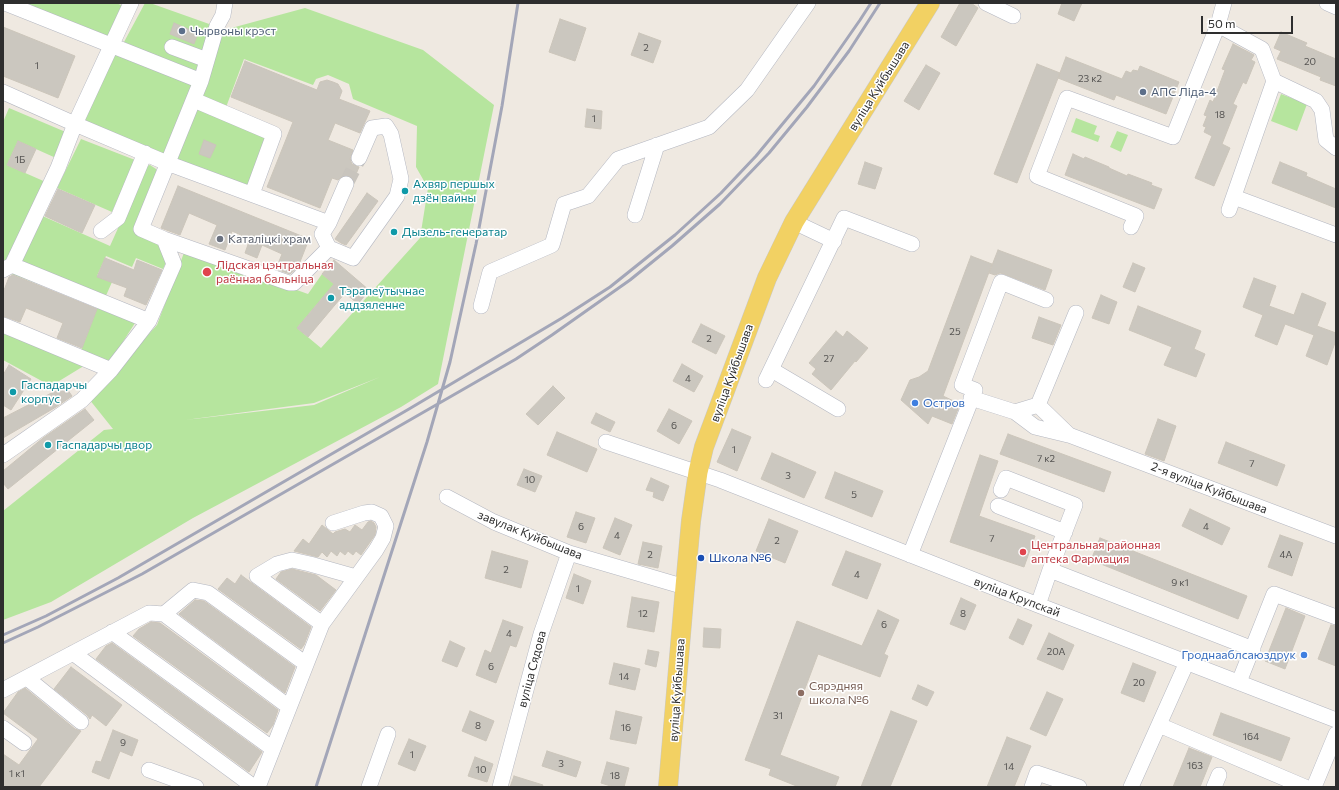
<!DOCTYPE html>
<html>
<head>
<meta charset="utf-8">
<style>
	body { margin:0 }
	#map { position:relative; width:1339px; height:790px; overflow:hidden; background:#efe9e1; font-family:Commissioner,sans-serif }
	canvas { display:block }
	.frame { position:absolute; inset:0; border:4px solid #2e2e2e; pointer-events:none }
	.scale { position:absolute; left:1201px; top:16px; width:92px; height:18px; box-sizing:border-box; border:2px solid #2e2e2e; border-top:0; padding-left:5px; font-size:12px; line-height:14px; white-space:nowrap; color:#2e2e2e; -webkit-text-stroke:3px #fff; paint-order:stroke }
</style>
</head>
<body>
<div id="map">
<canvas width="1339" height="790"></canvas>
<div class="frame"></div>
<div class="scale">50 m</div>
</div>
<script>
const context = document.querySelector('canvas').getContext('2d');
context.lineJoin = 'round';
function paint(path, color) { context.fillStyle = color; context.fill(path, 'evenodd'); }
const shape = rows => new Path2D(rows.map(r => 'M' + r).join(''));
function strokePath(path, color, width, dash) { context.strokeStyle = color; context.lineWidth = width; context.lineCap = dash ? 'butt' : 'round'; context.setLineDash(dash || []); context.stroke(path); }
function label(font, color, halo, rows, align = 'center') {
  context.font = font + ' Commissioner,sans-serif'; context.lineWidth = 3; context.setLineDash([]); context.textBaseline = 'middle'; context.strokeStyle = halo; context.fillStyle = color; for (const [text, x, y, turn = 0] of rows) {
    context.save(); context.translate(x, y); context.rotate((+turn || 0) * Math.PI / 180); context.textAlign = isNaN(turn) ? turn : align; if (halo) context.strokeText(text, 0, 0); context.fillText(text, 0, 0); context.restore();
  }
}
const green = shape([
	[19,3,116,3,126,7,110,40],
	[145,3,150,3,212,25,196,75,124,42],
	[305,8,423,50,494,105,438,384,401,407,193,518,51,602,3,620,3,511,104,430,113,429,89,399,157,325,185,250,308,294,322,274,334,284,297,328,321,348,420,238,428,188,416,167,417,126,353,99,349,84,328,75,316,79,313,85,244,59,225,110,199,99,224,30],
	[380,377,314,405,185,420,314,403],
	[114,48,197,84,167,160,82,124],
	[1281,94,1307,104,1297,131,1271,121],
	[195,103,271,136,251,192,171,161],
	[9,108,68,133,56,158,18,141,7,165,48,183,14,259,3,265,3,122],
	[1076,118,1097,126,1094,134,1100,136,1098,142,1071,132],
	[1117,131,1128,135,1121,152,1110,147],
	[81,139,135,160,112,212,57,188],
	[150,165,156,169,158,173,139,230,160,240,167,260,163,269,136,258,132,267,106,256,97,276,112,282,101,307,11,274,38,214,110,246,146,166],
	[97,308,135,323,110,362,81,350],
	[3,330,87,364,51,386,3,360]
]);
const building = shape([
	[960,3,971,3,978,8,956,46,941,37,960,3],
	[1062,3,1082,3,1074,21,1058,14,1062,3],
	[560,19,586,28,575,61,549,52,560,19],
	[174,23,198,33,194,44,170,34,174,23],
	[3,27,75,56,58,98,3,76,3,27],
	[1281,32,1307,43,1305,46,1336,59,1336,86,1320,80,1321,77,1277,59,1281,51,1274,48,1281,32],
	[639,33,661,41,653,63,631,55,639,33],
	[1233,44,1254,55,1251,60,1255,62,1246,84,1243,82,1233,104,1237,106,1222,144,1230,148,1214,186,1195,178,1212,136,1204,132,1206,127,1203,126,1207,116,1204,115,1210,100,1213,102,1225,70,1222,69,1233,44],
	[1066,57,1122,79,1126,71,1131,73,1133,70,1138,71,1140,66,1179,82,1166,114,1116,95,1114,100,1058,78,1066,57],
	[245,61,317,90,320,82,327,80,333,82,338,84,342,91,339,99,370,111,360,133,335,123,328,140,353,150,350,159,352,164,359,167,354,179,350,176,345,175,341,177,338,180,332,178,320,208,267,187,293,122,231,97,245,61],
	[1037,64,1060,73,1017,183,994,174,1037,64],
	[926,65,940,73,919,110,904,101,926,65],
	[587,109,602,111,601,129,585,127,587,109],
	[204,140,216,145,210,158,199,154,204,140],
	[18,141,36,149,25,173,7,165,18,141],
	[1073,154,1084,159,1085,157,1109,167,1109,168,1127,176,1128,174,1152,183,1151,185,1162,189,1154,209,1065,175,1073,154],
	[865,162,882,168,875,189,858,184,865,162],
	[1280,162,1307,173,1306,176,1336,189,1336,208,1272,183,1280,162],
	[178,186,309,239,298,267,290,274,276,269,282,254,262,245,257,258,245,253,250,239,232,231,225,250,209,244,217,225,189,213,180,235,161,228,178,186],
	[58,189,95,205,82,233,45,216,58,189],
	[367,193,378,201,346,245,341,243,335,239,367,193],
	[998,250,1052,270,1045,290,1004,274,1000,273,995,275,989,273,998,250],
	[971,256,992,264,943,396,960,404,952,424,932,416,928,424,901,400,910,380,919,377,928,371,971,256],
	[105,258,134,270,137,260,162,270,146,305,124,296,127,288,97,277,105,258],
	[334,260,369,290,358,304,345,293,308,337,297,328,334,284,322,274,334,260],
	[1133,263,1145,268,1135,292,1123,287,1133,263],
	[13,275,97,309,82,348,57,338,63,323,26,308,20,322,3,316,3,293,9,277,13,275],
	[1254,278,1276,286,1269,306,1294,315,1302,293,1326,303,1317,326,1336,333,1336,340,1327,365,1306,356,1314,335,1285,324,1277,345,1255,336,1263,315,1243,307,1254,278],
	[1101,295,1117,302,1109,324,1092,318,1101,295],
	[1138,306,1201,331,1194,349,1205,354,1196,377,1164,365,1172,347,1129,330,1138,306],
	[1039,317,1061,325,1053,345,1032,338,1039,317],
	[701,324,725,336,716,354,692,342,701,324],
	[836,331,843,337,847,331,868,348,856,362,855,361,831,390,812,374,816,369,809,363,836,331],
	[682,364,703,376,694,392,673,381,682,364],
	[9,365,31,379,11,410,3,405,3,375,9,365],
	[65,386,72,396,56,407,3,438,3,418,65,386],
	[553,386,565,398,538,425,526,414,553,386],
	[85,409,94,420,8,489,3,483,3,471,43,438,85,409],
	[669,409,692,421,679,444,657,431,669,409],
	[596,413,615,422,610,432,591,423,596,413],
	[1158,419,1176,426,1164,461,1145,454,1158,419],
	[732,429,751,437,737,471,717,462,732,429],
	[557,432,597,449,587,472,547,455,557,432],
	[1008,434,1111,472,1104,492,1000,454,1008,434],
	[1226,442,1285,465,1277,486,1218,463,1226,442],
	[772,453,816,472,804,498,761,479,772,453],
	[980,455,998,461,979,516,1035,536,1024,567,950,542,980,455],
	[524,469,542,476,535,492,517,485,524,469],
	[835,472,883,491,872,517,825,498,835,472],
	[651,478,669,486,663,501,653,497,654,492,646,490,651,478],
	[1190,509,1230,528,1222,545,1182,526,1190,509],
	[576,512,595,518,586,543,567,537,576,512],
	[615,518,632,525,620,555,603,548,615,518],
	[769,519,798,531,785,563,756,551,769,519],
	[371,521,374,523,376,527,375,535,361,555,356,551,353,555,348,551,345,555,340,551,337,556,331,551,327,557,322,552,318,557,294,551,303,539,309,544,322,525,333,534,335,532,345,529,350,532,355,525,362,530,368,522,371,521],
	[1280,535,1303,543,1292,576,1268,567,1280,535],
	[1100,538,1247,596,1238,619,1091,560,1100,538],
	[643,542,662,546,658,568,638,564,643,542],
	[492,551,528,561,521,588,485,578,492,551],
	[846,551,881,564,867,599,832,585,846,551],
	[292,569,316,575,336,590,320,611,276,579,281,572,292,569],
	[574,574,591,581,583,604,566,598,574,574],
	[241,575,311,627,304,645,301,649,218,589,227,578,235,584,241,575],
	[632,597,659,602,654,632,627,627,632,597],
	[961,598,976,605,965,630,950,624,961,598],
	[195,600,204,601,295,667,285,693,179,614,195,600],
	[1286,608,1305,616,1285,669,1265,661,1286,608],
	[878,610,899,620,884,654,888,656,880,677,818,654,780,755,839,777,835,787,799,787,769,775,771,769,745,760,797,621,862,646,878,610],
	[1018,619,1032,625,1023,645,1009,638,1018,619],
	[503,620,523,627,516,647,510,645,496,683,476,675,485,650,491,653,503,620],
	[151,622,160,623,278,710,273,725,267,733,133,636,139,629,151,622],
	[1331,625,1336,626,1336,666,1318,659,1331,625],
	[704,628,721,629,720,648,703,647,704,628],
	[1049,633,1074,645,1063,670,1037,659,1049,633],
	[450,641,465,648,457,667,442,661,450,641],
	[112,643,262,752,249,772,96,659,106,646,112,643],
	[648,650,659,652,656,667,645,664,648,650],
	[614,663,640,669,635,690,609,684,614,663],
	[1133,663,1156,672,1144,702,1121,693,1133,663],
	[71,667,122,705,106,726,92,715,90,719,87,715,54,689,71,667],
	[918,685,934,692,927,706,912,699,918,685],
	[25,688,75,729,81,731,39,787,3,787,3,754,19,765,38,739,3,713,18,692,25,688],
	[1047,692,1063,699,1046,736,1030,729,1047,692],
	[470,711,494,721,486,741,462,731,470,711],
	[616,711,642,717,636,744,610,739,616,711],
	[891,711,917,721,890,787,861,787,891,711],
	[1221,713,1290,738,1281,761,1213,735,1221,713],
	[113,730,138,740,132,756,120,751,109,779,92,772,96,761,101,762,113,730],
	[1007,737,1031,746,1014,787,987,787,1007,737],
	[409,739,426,746,415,771,398,764,409,739],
	[1189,748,1212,757,1200,787,1173,787,1189,748],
	[547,751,581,762,576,777,542,766,547,751],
	[475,757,493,764,487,782,468,776,475,757],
	[607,762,629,768,624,787,614,787,601,783,607,762],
	[514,776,543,785,542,787,510,787,514,776]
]);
const minorTunnel = shape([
	[346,184,359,158]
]);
const minor = shape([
	[5,3,201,81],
	[986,3,1013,16],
	[1327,3,1336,7],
	[1218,25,1262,49,1274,81,1316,101,1322,110,1326,140,1336,148],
	[172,47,207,60],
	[3,92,75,124,167,163,329,223,322,234,329,248,353,258,397,196,401,179,391,134,386,126,372,128,359,158],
	[194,100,274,134,252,194],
	[1234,197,1336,235],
	[1229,210,1274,81],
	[635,215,657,145],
	[794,222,834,241],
	[329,223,346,184],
	[1131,227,1136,216,1037,176,1067,98,1173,137,1218,25,1224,3],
	[101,231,118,218,145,153],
	[164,239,141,229,201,81,217,26,223,15,225,3],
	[12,265,149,321],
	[3,270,12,265,58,168,75,124,131,3],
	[481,306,490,272,552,245,564,204,588,196,618,159,709,127,747,90,808,3],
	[3,325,111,370,149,321,174,264,164,239,289,283,294,283,329,248],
	[772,370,838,409],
	[766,380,844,218,912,244],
	[971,398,1015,412,1038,405,1069,435,1336,536],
	[1038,405,1076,313],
	[1015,412,1035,427,1068,435],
	[606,442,720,480,1038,605,1336,720],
	[3,455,82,400,111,370],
	[1001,490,1006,478,1075,505,1050,570],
	[447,497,494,522,569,553,685,587],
	[998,506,1065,532],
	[910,555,975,390,962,385,1001,282,1046,300],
	[1038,605,1050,570,1253,649],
	[164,614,289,707],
	[322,624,257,576,277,564,292,560,310,564,356,577],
	[112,632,273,749],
	[73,653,159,717],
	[27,678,81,722],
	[1239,682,1274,594,1336,617],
	[3,690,149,613,164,614,193,590,208,593,306,664],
	[163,720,254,787],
	[1159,725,1305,787],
	[3,728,24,743],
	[149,770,196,787],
	[258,787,322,624,376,550,383,538,386,526,381,516,372,512,364,513,333,523],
	[369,787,388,734],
	[500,787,541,634,569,553],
	[1032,787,1037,773,1079,787],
	[1131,787,1187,662],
	[1214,787,1219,775],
	[1314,787,1336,734]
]);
const major = shape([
	[668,787,685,587,691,521,698,472,704,447,767,278,794,222,930,3]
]);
const rail = shape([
	[3,635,46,616,118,578,409,409,562,318,610,287,675,235,721,193,756,156,814,86,860,20,871,3],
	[3,643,38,627,142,574,516,359,552,335,630,280,672,246,720,204,769,153,807,107,849,51,880,3],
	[316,787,427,442,450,362,476,244,502,106,518,3]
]);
const markers = [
	[182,31,4,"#5c6f8a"],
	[1143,92,4,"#5c6f8a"],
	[405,191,4,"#0f9aa8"],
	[394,232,4,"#0f9aa8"],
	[220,239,4,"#6b7280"],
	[207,272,5,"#e0444e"],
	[331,298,4,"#0f9aa8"],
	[13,392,4,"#0f9aa8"],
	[915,403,4,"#3f7fe0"],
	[48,445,4,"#0f9aa8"],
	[1023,552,4,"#e0444e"],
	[701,558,4,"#1a4fb4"],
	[1304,655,4,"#3f7fe0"],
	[801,693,4,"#8d6e63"]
];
const numberNames = [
	["2",646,48],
	["20",1310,62],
	["1",37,66],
	["23 к2",1090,79],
	["18",1220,115],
	["1",594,119],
	["1Б",20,160],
	["25",955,332],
	["2",709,339],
	["27",829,359],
	["4",688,379],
	["6",674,426],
	["1",734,450],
	["7 к2",1046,459],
	["7",1252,464],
	["3",788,476],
	["10",530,480],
	["5",854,495],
	["6",581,527],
	["4",1206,527],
	["4",617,536],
	["7",992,539],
	["2",777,541],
	["2",650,555],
	["4А",1286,555],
	["2",506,570],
	["4",857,575],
	["9 к1",1180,583],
	["1",578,589],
	["12",643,614],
	["8",963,614],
	["6",884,625],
	["4",509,634],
	["20А",1056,652],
	["6",491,667],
	["14",624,677],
	["20",1139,683],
	["31",778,716],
	["8",478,726],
	["16",626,728],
	["164",1251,737],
	["9",123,743],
	["1",412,755],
	["3",561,764],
	["163",1195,766],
	["14",1009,767],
	["10",481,770],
	["1 к1",17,774],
	["18",615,776]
];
const serviceNames = [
	["Чырвоны крэст",190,31],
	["АПС Ліда-4",1151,92]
];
const streetNames = [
	["вуліца Куйбышава",879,86,-58],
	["вуліца Куйбышава",732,373,-70],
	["2-я вуліца Куйбышава",1209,488,21],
	["завулак Куйбышава",530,535,22],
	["вуліца Крупскай",1017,597,21],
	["вуліца Сядова",532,669,-75],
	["вуліца Куйбышава",677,690,-86]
];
const cultureNames = [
	["Ахвяр першых",413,184],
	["дзён вайны",413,198],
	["Дызель-генератар",402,232],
	["Тэрапеўтычнае",339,291],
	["аддзяленне",339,305],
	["Гаспадарчы",21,385],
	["корпус",21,399],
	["Гаспадарчы двор",56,445]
];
const worshipNames = [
	["Каталіцкі храм",228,239]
];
const healthNames = [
	["Лідская цэнтральная",216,265],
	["раённая бальніца",216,279],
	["Центральная районная",1031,545],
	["аптека Фармация",1031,559]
];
const shopNames = [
	["Остров",923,403],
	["Гроднааблсаюздрук",1296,655,"right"]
];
const transitNames = [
	["Школа №6",709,558]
];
const educationNames = [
	["Сярэдняя",809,686],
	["школа №6",809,700]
];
paint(green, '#b6e59e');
paint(building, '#cbc7bf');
strokePath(building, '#cbc5ba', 1);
strokePath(minorTunnel, '#c8c4bd', 15, [15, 8]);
strokePath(minor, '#b4b7c1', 16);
strokePath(major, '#c9c9c9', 20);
strokePath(minor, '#fff', 15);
strokePath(major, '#f2d163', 19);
strokePath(rail, '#a3a6b8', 3);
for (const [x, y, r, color] of markers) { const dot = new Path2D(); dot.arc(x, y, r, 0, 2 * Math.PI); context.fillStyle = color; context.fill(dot); strokePath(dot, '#fff', 1.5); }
label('10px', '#555452', null, numberNames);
label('12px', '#4e5e75', '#fff', serviceNames, 'left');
label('12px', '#2e2e2e', '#fff', streetNames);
label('12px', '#0d838f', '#fff', cultureNames, 'left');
label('12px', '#5b616d', '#fff', worshipNames, 'left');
label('12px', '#be3a42', '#fff', healthNames, 'left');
label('12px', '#366cbe', '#fff', shopNames, 'left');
label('12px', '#164399', '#fff', transitNames, 'left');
label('12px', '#785e54', '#fff', educationNames, 'left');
</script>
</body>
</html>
